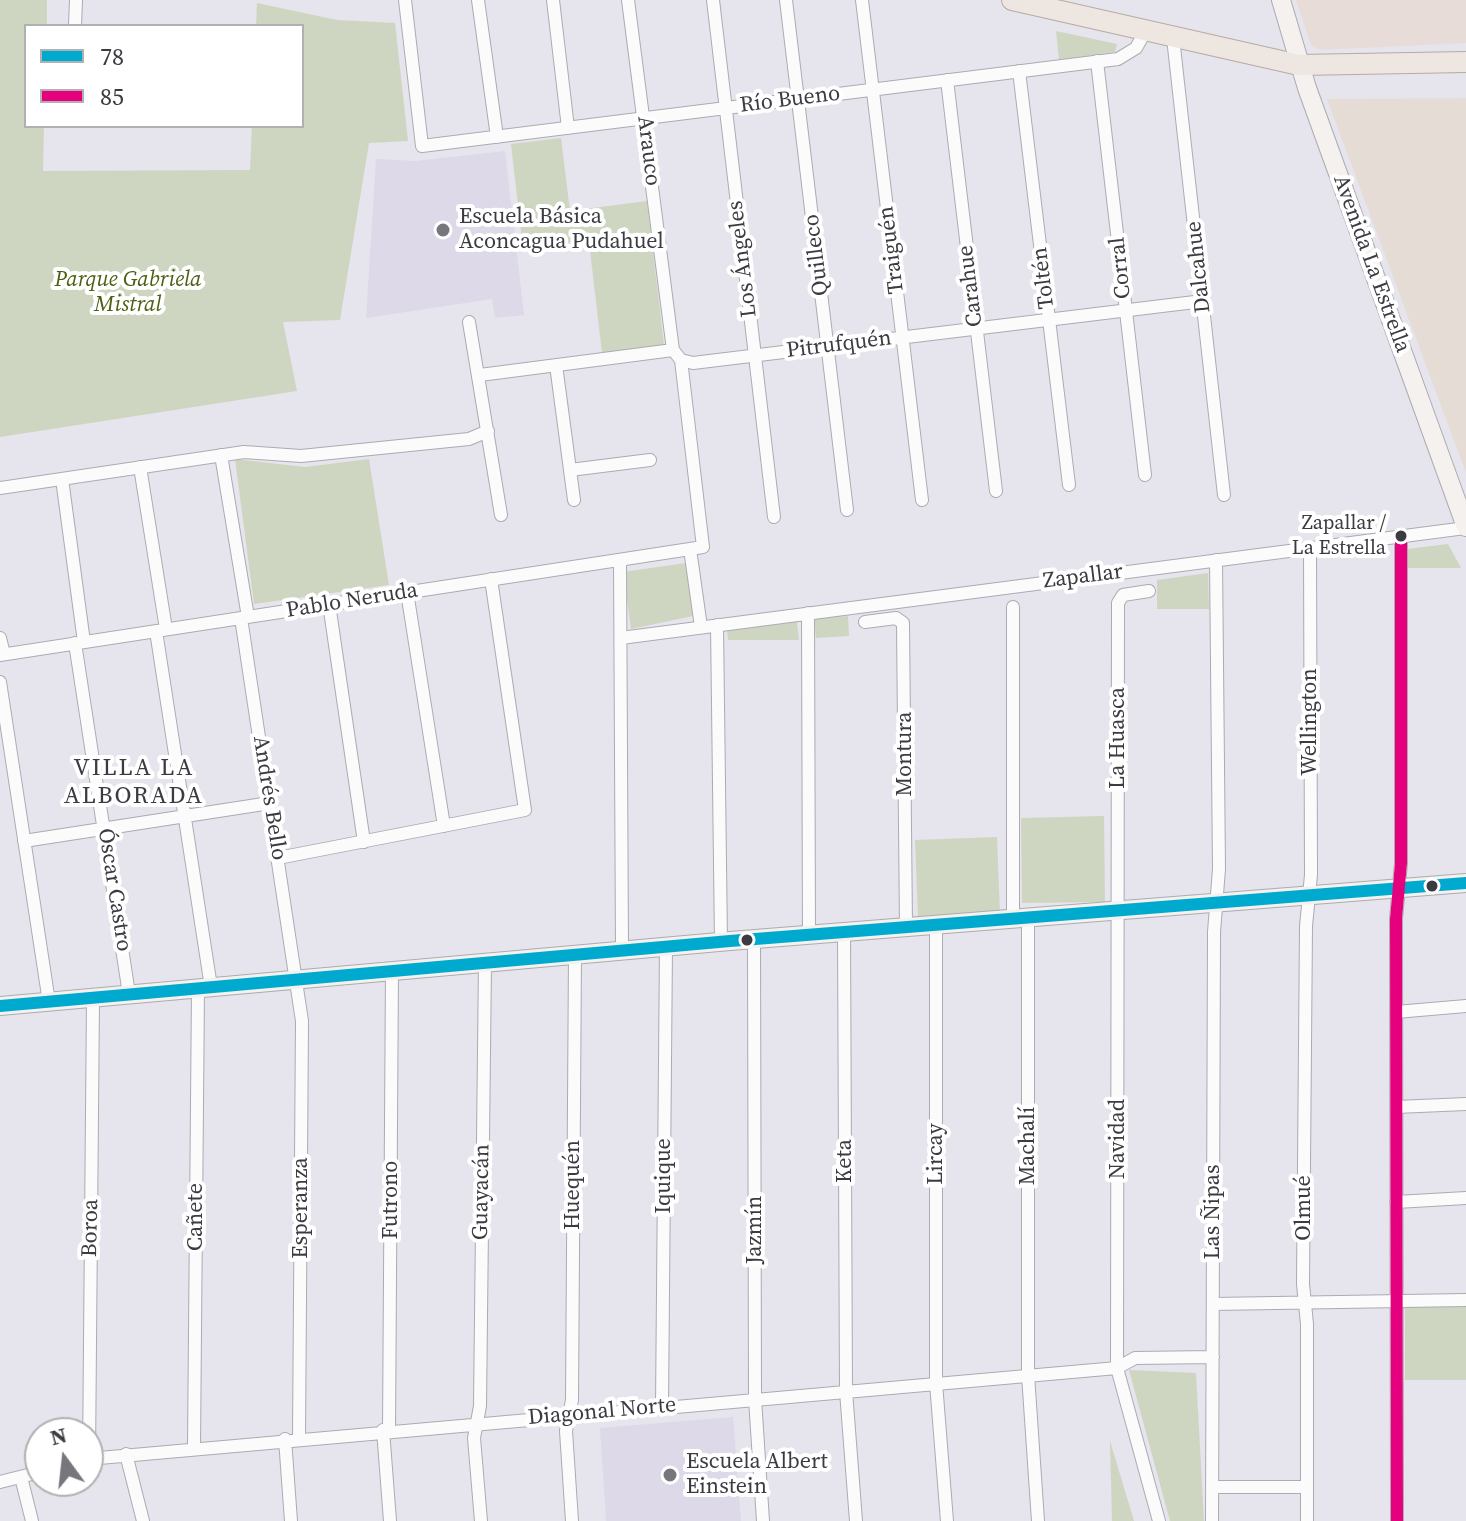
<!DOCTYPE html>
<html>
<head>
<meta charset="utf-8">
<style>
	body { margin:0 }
	#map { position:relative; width:1466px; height:1521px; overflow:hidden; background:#e6e4ec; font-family:"Source Serif 4",serif }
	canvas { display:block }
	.legend { position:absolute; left:24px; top:24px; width:280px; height:104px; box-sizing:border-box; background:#fff; border:2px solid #b1b1b3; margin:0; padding:10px 14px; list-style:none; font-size:24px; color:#3c3b41 }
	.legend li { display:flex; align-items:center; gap:16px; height:40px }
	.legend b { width:40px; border:2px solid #b1b1b3 }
	.north { position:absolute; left:24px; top:1417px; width:80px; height:80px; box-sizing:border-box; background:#fff; border:2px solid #b1b1b3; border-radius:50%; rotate:345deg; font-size:22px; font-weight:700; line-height:32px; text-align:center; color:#3c3b41 }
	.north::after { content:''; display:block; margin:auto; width:28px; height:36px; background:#78767d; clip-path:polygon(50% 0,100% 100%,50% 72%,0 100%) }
</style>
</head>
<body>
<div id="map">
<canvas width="1466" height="1521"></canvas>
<ul class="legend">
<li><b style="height:10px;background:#00a9ce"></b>78</li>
<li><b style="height:10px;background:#e5007d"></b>85</li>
</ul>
<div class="north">N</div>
</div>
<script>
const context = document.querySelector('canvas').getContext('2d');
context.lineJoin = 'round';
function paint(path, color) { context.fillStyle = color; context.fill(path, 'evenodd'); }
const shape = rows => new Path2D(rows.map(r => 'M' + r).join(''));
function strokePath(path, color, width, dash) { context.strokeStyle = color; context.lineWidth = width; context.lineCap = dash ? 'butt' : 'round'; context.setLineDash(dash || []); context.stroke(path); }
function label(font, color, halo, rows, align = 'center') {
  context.font = font + ' "Source Serif 4",serif'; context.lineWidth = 8; context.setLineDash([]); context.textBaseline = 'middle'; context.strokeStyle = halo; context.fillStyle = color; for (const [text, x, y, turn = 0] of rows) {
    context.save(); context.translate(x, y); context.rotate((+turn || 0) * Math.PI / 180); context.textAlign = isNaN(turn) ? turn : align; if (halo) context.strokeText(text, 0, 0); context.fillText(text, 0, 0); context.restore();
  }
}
const commercial = shape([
	[1466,98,1466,473,1327,99]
]);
const industrial = shape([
	[1296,0,1466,0,1466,43,1320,50,1311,45]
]);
const built = shape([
	[505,151,524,315,495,318,492,299,366,318,376,159,415,161],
	[733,1417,741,1521,606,1521,600,1428]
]);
const green = shape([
	[0,0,47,0,47,26,26,26,26,126,44,126,43,171,250,170,252,126,302,126,302,26,256,26,257,3,337,20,395,23,408,141,369,143,340,320,283,322,297,391,0,437],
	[1056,31,1117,44,1115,52,1059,60],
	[561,138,570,211,647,201,664,345,602,353,589,242,523,249,511,144],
	[235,459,305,467,369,459,389,585,254,604],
	[1448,544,1461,568,1406,568,1407,549],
	[686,563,693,616,631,629,623,572],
	[1208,573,1209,609,1157,609,1157,580],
	[848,616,849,636,816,638,814,618],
	[797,622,799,640,728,640,727,630],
	[1104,816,1105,902,1022,903,1021,818],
	[997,837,1000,914,918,917,915,840],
	[1405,1307,1466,1307,1466,1380,1405,1380],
	[1129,1370,1196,1373,1204,1521,1170,1521],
	[1110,1441,1134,1521,1112,1521]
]);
const street = shape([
	[405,0,422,146,1118,59,1136,48,1145,32],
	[478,0,497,137],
	[553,0,568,128],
	[628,0,673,350],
	[713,0,774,517],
	[786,0,847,510],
	[862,0,922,500],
	[75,26,76,0],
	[1173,38,1224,495],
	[1097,61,1145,475],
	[1019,71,1069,485],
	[947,80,996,491],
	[469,322,501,515],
	[673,350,681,360,693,363,1203,301],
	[556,365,574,500],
	[480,375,673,350],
	[221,455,248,617],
	[140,467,166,629],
	[570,470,650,460],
	[62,479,84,642],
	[0,488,244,452,301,456,469,439,488,431],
	[690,549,701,627],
	[620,560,622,950],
	[1149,591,1123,595,1118,603,1117,1368,1159,1521],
	[407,592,444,826],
	[329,604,364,842],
	[1013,607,1013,919],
	[808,613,809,935],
	[241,618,302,1021,299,1437],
	[865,622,896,618,903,623,906,927],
	[717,625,721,942],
	[156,631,211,987],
	[0,638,4,654],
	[621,638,1466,528],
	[75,643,129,994],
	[0,655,703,547,681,360],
	[0,682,49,1002],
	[24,841,270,803],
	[278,858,525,810,491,579],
	[1028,917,1028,1375,1038,1521],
	[936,925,936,1383,947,1521],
	[844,932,846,1391,856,1521],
	[754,939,755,1399,763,1521],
	[1396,1012,1466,1006],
	[1396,1107,1466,1104],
	[1396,1202,1466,1198],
	[1213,1304,1466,1300],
	[662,1406,666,946],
	[383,1430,390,1521],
	[389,1430,392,970],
	[285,1439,291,1521],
	[194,1446,198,988],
	[126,1454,143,1521],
	[89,1458,93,998],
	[88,1459,1117,1368,1135,1358,1213,1357],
	[21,1477,32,1521],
	[0,1482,40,1472],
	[1212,1487,1307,1487],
	[481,1521,474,1438,480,1406,485,962],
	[572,1521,566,1431,572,1400,575,954],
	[1212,1521,1214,932,1219,869,1216,560],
	[1307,1521,1307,1324,1303,1284,1306,926,1311,875,1310,548],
	[1397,1521,1396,919,1401,863,1401,536]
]);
const secondary = shape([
	[1281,0,1307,88,1466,527],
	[0,1006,730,941,1466,883]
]);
const primary = shape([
	[1012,0,1299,65,1466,62]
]);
const bus1 = shape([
	[0,1006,730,941,1466,883]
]);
const bus2 = shape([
	[1397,1521,1396,919,1401,863,1401,536]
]);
const markers = [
	[443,230,8,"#78767d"],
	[1401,536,7,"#3c3b41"],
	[1432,886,7,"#3c3b41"],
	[747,940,7,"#3c3b41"],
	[670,1475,8,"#78767d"]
];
const busNames = [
	["Zapallar /",1386,524],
	["La Estrella",1386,549]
];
const streetNames = [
	["Río Bueno",790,100,-7],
	["Arauco",648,151,83],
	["Traiguén",892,250,-97],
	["Quilleco",817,255,-97],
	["Los Ángeles",743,259,-97],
	["Avenida La Estrella",1371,264,70],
	["Dalcahue",1199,267,-96],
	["Corral",1121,268,-96],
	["Toltén",1044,278,-97],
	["Carahue",971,286,-97],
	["Pitrufquén",839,345,-7],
	["Zapallar",1083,577,-7],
	["Pablo Neruda",352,601,-9],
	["Wellington",1310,722,-90],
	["La Huasca",1118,738,-90],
	["Montura",905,754,-90],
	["Andrés Bello",269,798,81],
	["Óscar Castro",114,890,81],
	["Navidad",1118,1139,-90],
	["Machalí",1028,1146,-90],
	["Lircay",936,1154,-90],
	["Keta",845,1161,-90],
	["Iquique",664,1176,-90],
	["Huequén",573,1185,-90],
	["Guayacán",482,1192,-89],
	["Futrono",391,1200,-90],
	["Esperanza",301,1208,-90],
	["Olmué",1304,1208,-90],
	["Las Ñipas",1213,1212,-90],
	["Cañete",196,1217,-90],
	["Boroa",91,1228,-89],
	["Jazmín",755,1230,-90],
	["Diagonal Norte",602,1412,-5]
];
const poiNames = [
	["Escuela Básica",459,217],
	["Aconcagua Pudahuel",459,242],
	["Escuela Albert",686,1462],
	["Einstein",686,1487]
];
const parkNames = [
	["Parque Gabriela",128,280],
	["Mistral",128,305]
];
const neighbourhoodNames = [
	["VILLA LA",134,769],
	["ALBORADA",134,797]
];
paint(commercial, '#e6dcd6');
paint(industrial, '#e7dcd7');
paint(built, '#ddd9e9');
paint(green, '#ced6c1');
strokePath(street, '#acabb1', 14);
strokePath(secondary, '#acabb1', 20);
strokePath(primary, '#b6aba2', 22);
strokePath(street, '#fbfbfc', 12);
strokePath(secondary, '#f4f1ef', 18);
strokePath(primary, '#eee7e1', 20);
strokePath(bus1, '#00a9ce', 12);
strokePath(bus2, '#e5007d', 12);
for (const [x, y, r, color] of markers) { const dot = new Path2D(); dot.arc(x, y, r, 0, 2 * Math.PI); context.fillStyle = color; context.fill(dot); strokePath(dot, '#fff', 3); }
label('20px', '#3c3b41', '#fff', busNames, 'right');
label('22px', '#3c3b41', '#fff', streetNames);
label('22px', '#3c3b41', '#fff', poiNames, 'left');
label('italic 22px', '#4b5f11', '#fff', parkNames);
context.letterSpacing = '2px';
label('24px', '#3c3b41', '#fff', neighbourhoodNames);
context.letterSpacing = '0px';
</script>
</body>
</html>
